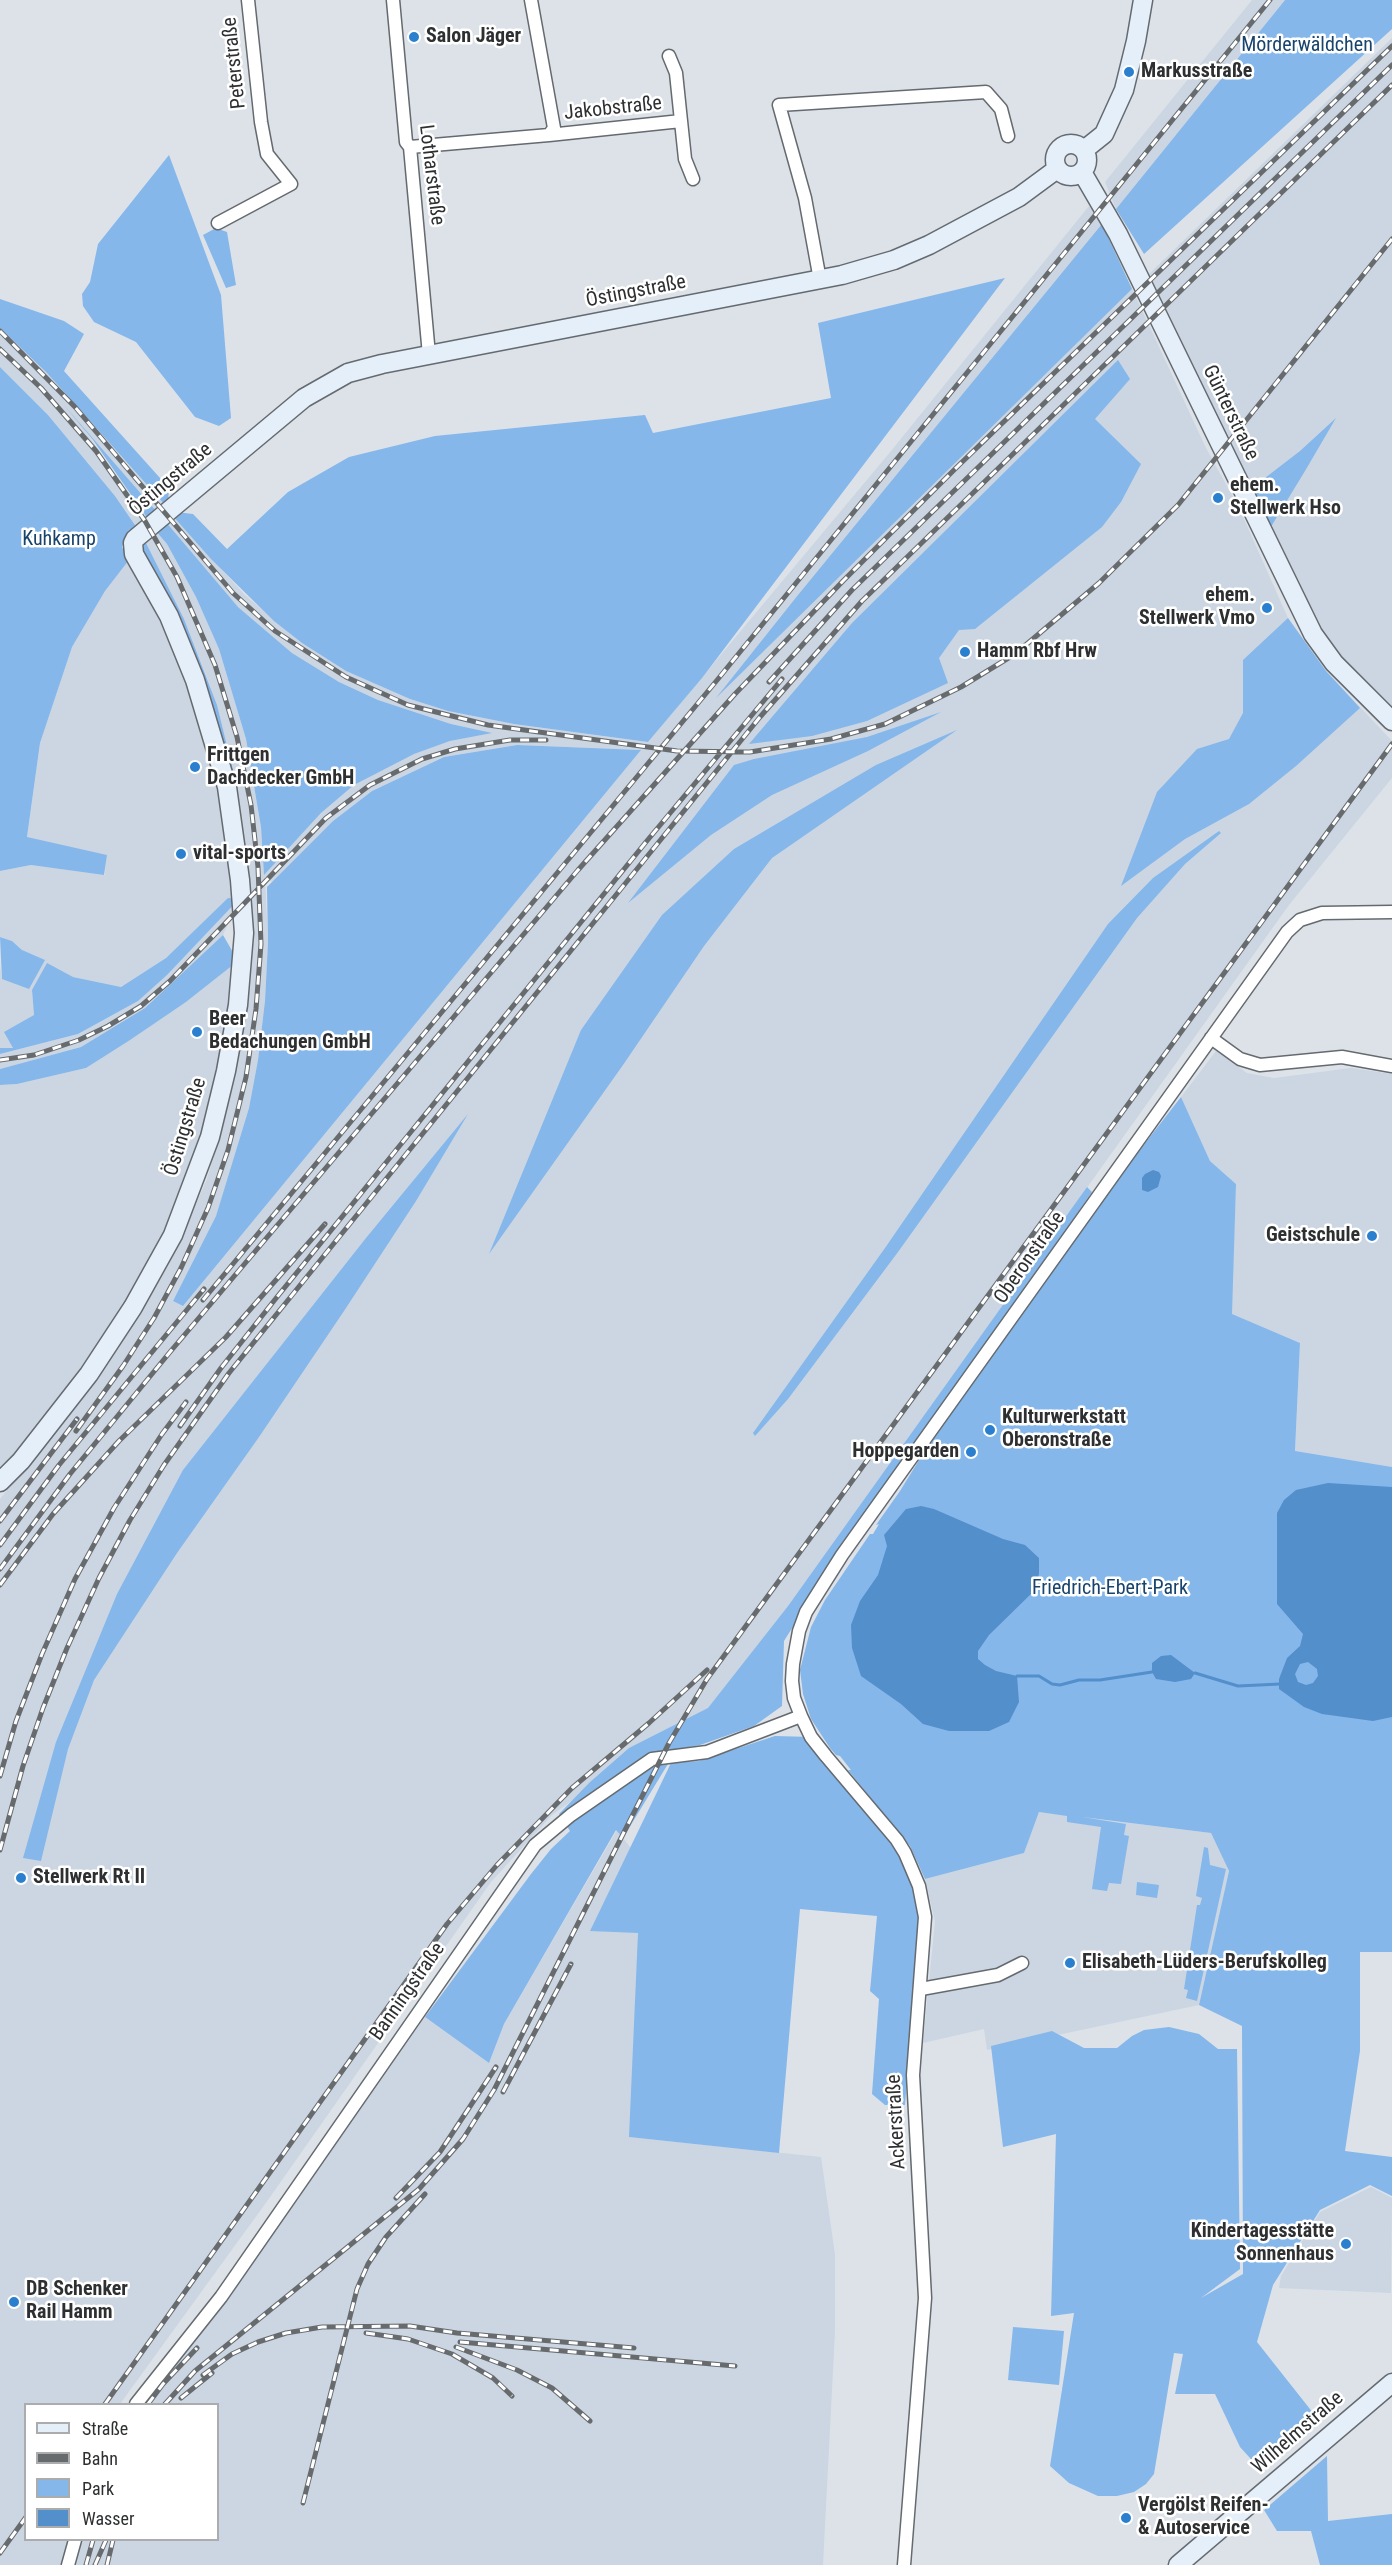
<!DOCTYPE html>
<html>
<head>
<meta charset="utf-8">
<style>
	body { margin:0 }
	#map { position:relative; width:1392px; height:2565px; overflow:hidden; background:#dce2e8; font-family:"Roboto Condensed",sans-serif }
	canvas { display:block }
	.legend { position:absolute; left:24px; top:2403px; width:195px; height:138px; box-sizing:border-box; background:#fff; border:2px solid #abacad; margin:0; padding:8px 10px; list-style:none; font-size:18px; color:#2d2f31 }
	.legend li { display:flex; align-items:center; gap:12px; height:30px }
	.legend b { width:30px; border:2px solid #abacad }
</style>
</head>
<body>
<div id="map">
<canvas width="1392" height="2565"></canvas>
<ul class="legend">
<li><b style="height:8px;background:#e5effa"></b>Straße</li>
<li><b style="height:8px;background:#676b6e"></b>Bahn</li>
<li><b style="height:16px;background:#85b7eb"></b>Park</li>
<li><b style="height:16px;background:#538fcb"></b>Wasser</li>
</ul>
</div>
<script>
const context = document.querySelector('canvas').getContext('2d');
context.lineJoin = 'round';
function paint(path, color) { context.fillStyle = color; context.fill(path, 'evenodd'); }
const shape = rows => new Path2D(rows.map(r => 'M' + r).join(''));
function strokePath(path, color, width, dash) { context.strokeStyle = color; context.lineWidth = width; context.lineCap = dash ? 'butt' : 'round'; context.setLineDash(dash || []); context.stroke(path); }
function label(font, color, halo, rows, align = 'center') {
  context.font = font + ' "Roboto Condensed",sans-serif'; context.lineWidth = 5; context.setLineDash([]); context.textBaseline = 'middle'; context.strokeStyle = halo; context.fillStyle = color; for (const [text, x, y, turn = 0] of rows) {
    context.save(); context.translate(x, y); context.rotate((+turn || 0) * Math.PI / 180); context.textAlign = isNaN(turn) ? turn : align; if (halo) context.strokeText(text, 0, 0); context.fillText(text, 0, 0); context.restore();
  }
}
const built = shape([
	[1252,0,1285,0,1116,209,1105,182],
	[1392,38,1392,709,1343,659,1317,624,1269,530,1252,488,1149,274],
	[1089,206,1102,224,1205,446,1239,508,1288,618,1326,671,1392,741,1392,778,1289,905,788,1606,680,1745,659,1738,552,1815,491,1882,268,2200,120,2404,26,2404,26,2540,69,2540,63,2565,0,2565,0,1499,94,1383,168,1266,207,1179,236,1076,247,1008,249,915,246,849,234,774,217,705,204,670,184,619,144,539,155,530,167,544,196,597,219,649,246,739,261,827,264,874,321,813,354,785,413,754,450,741,490,733,451,724,378,700,339,682,292,653,238,607,209,576,165,521,172,515,245,595,302,643,346,671,410,699,448,711,514,724,648,742,891,451],
	[517,745,641,750,183,1306,173,1301,216,1216,249,1108,258,1060,265,1001,268,942,265,876,272,882,333,821,372,791,444,757],
	[0,328,47,373,165,505,157,512,81,425,148,519,137,528,115,496,48,415,0,367],
	[129,560,149,587,209,722,239,899,223,935,145,1008,81,1047,0,1069,0,1054,78,1034,138,1001,228,899,166,958,121,987,73,977,32,990,34,1015,14,1048,0,1048,0,966,2,979,22,950,12,941,0,937,0,871,31,865,105,875,106,855,27,838,40,743,72,647,105,591],
	[238,961,197,1180,136,1302,0,1480,0,1085,17,1084,86,1068,186,1002],
	[1216,1051,1247,1073,1274,1078,1351,1068,1392,1074,1392,1467,1295,1452,1300,1343,1231,1314,1236,1184,1210,1161,1181,1097],
	[1039,1812,1211,1833,1229,1871,1199,2005,987,2050,984,2029,923,2043,935,1921,925,1879,1024,1853],
	[617,1830,662,1889,629,2137,821,2157,835,2255,835,2331,823,2565,74,2565,83,2540,218,2540,218,2404,145,2404,228,2299,425,2017,489,2063,504,2024],
	[1371,2187,1392,2198,1391,2293,1279,2288,1281,2276,1320,2212]
]);
const green = shape([
	[1285,0,1392,0,1392,29,1144,254,1116,209],
	[169,155,221,295,231,418,219,426,195,417,136,342,94,322,83,306,82,294,90,282,98,244],
	[1102,224,1132,289,716,698,798,595],
	[216,228,227,232,236,285,226,288,203,235],
	[1005,278,702,678,648,742,514,724,448,711,410,699,346,671,302,643,274,621,211,559,172,515,176,512,193,514,227,549,288,492,349,457,435,436,645,415,653,433,831,398,818,323],
	[0,299,64,321,84,334,64,371,169,488,168,503,165,505,47,373,0,328],
	[1118,360,1130,379,1095,419,1141,464,1121,502,1102,527,975,629,959,630,939,658,948,683,867,721,812,736,749,744,852,623],
	[0,367,48,415,115,496,137,528,129,530,122,547,129,560,105,591,72,647,40,743,27,837,107,855,104,875,31,865,0,871],
	[63,404,157,512,148,519,93,440],
	[1336,418,1305,471,1269,530,1252,488,1300,451],
	[165,521,238,607,292,653,339,682,378,700,451,724,492,733,450,741,414,754,354,785,321,813,264,875,261,827,246,739,219,649,196,597,167,544,155,530],
	[144,539,184,619,217,705,234,774,246,849,249,890,235,807,143,553],
	[1288,618,1326,671,1360,708,1296,766,1249,804,1185,839,1121,886,1157,792,1197,749,1229,739,1243,713,1243,660],
	[941,712,868,751,772,795,711,835,628,903,734,765,754,759,867,737],
	[957,730,772,858,704,946,623,1065,489,1254,581,1030,662,915,734,849,876,765],
	[517,745,641,750,183,1306,173,1301,216,1216,249,1108,258,1060,265,1001,268,942,267,887,333,821,372,791,444,757],
	[1219,831,1221,833,1185,864,1137,918,898,1252,788,1399,755,1436,753,1433,885,1248,1108,924,1153,878],
	[228,898,239,899,167,975,138,1001,78,1034,0,1054,0,1048,13,1048,4,1032,34,1015,32,990,47,963,73,977,121,987,166,958],
	[223,935,238,961,186,1002,130,1040,86,1068,17,1084,0,1085,0,1069,81,1047,145,1008],
	[0,937,12,941,22,950,45,960,29,989,2,979],
	[1181,1097,1210,1161,1236,1184,1232,1314,1300,1343,1295,1451,1392,1467,1392,1952,1360,1952,1360,2051,1345,2151,1392,2157,1392,2196,1370,2185,1320,2210,1273,2285,1257,2342,1321,2423,1307,2429,1260,2469,1240,2447,1215,2394,1175,2394,1183,2354,1174,2353,1154,2474,1146,2484,1134,2492,1117,2496,1098,2496,1069,2483,1050,2466,1074,2313,1051,2316,1056,2134,1003,2147,991,2046,1052,2031,1084,2048,1117,2048,1132,2036,1144,2030,1169,2027,1199,2034,1218,2049,1237,2049,1240,2269,1201,2298,1243,2274,1242,2026,1199,2005,1229,1871,1211,1833,1082,1817,1126,1824,1124,1835,1129,1836,1121,1884,1109,1883,1107,1891,1092,1889,1101,1827,1067,1822,1067,1816,1039,1812,1024,1853,925,1879,910,1846,848,1770,851,1770,840,1756,836,1755,830,1748,811,1719,803,1694,800,1670,811,1627,825,1600,870,1534,873,1534,879,1524,876,1525,900,1491,998,1332],
	[468,1114,416,1201,344,1311,259,1437,177,1553,94,1680,68,1749,41,1861,23,1858,56,1742,117,1594,183,1470,366,1238],
	[1087,1187,1092,1192,920,1443,819,1585,784,1641,782,1706,754,1726,700,1745,677,1749,623,1838,616,1830,504,2024,489,2063,425,2017,531,1874,551,1849,570,1831,559,1814,589,1783,629,1748,708,1708,788,1606],
	[775,1736,811,1737,882,1823,919,1886,918,1946,905,2105,885,2105,872,2094,879,1999,870,1991,877,1916,800,1909,779,2153,629,2137,638,1933,590,1931,671,1763,699,1761],
	[1204,1847,1208,1848,1210,1865,1226,1869,1197,2001,1186,1998,1188,1990,1184,1989,1197,1905,1200,1905,1202,1898,1196,1896],
	[1137,1882,1159,1885,1157,1898,1136,1895],
	[1013,2327,1064,2331,1059,2385,1008,2380],
	[1327,2456,1328,2521,1392,2514,1392,2565,1320,2565,1311,2531,1277,2531,1264,2510]
]);
const water = shape([
	[1153,1170,1159,1172,1161,1176,1158,1187,1148,1192,1142,1190,1142,1178,1145,1174],
	[1328,1483,1392,1487,1392,1717,1373,1721,1322,1714,1304,1707,1279,1689,1279,1679,1287,1658,1300,1646,1303,1634,1277,1604,1277,1513,1284,1500,1296,1490],
	[1308,1662,1317,1669,1318,1676,1313,1683,1306,1685,1298,1682,1295,1674,1300,1664],
	[921,1506,934,1509,1003,1539,1025,1545,1039,1558,1039,1574,1034,1591,989,1635,978,1651,978,1659,985,1665,996,1671,1017,1676,1019,1702,1009,1722,989,1731,949,1731,923,1724,901,1704,861,1676,852,1648,851,1625,860,1601,878,1575,887,1546,884,1535,906,1509],
	[1171,1655,1195,1673,1191,1679,1175,1682,1156,1679,1152,1672,1152,1663,1161,1656]
]);
const stream = shape([
	[1195,1673,1238,1686,1280,1684],
	[1017,1676,1039,1676,1052,1684,1060,1685,1079,1680,1100,1680,1152,1672]
]);
const street = shape([
	[393,0,406,142,410,147,429,355],
	[669,56,676,73,681,121],
	[549,135,681,121,685,159,693,179],
	[410,147,549,135,554,128,531,0],
	[218,223,291,184,267,154,261,122,248,0],
	[820,280,805,198,779,105,986,92,1001,109,1008,136],
	[1211,1038,1240,1059,1260,1065,1342,1057,1392,1066],
	[921,1989,998,1975,1022,1963],
	[136,2404,221,2297,535,1845,571,1815,652,1759,707,1752,801,1716],
	[68,2565,75,2540],
	[904,2565,925,2298,913,2075,925,1917,919,1886,905,1853,897,1840,826,1756,811,1737,801,1716,794,1698,792,1681,793,1664,799,1631,806,1612,842,1555,1287,932,1300,920,1322,913,1392,912]
]);
const secondary = shape([
	'1055 160a16 16 0 1 1 32 0a16 16 0 1 1-32 0Z',
	[1084,150,1104,134,1124,90,1136,41,1143,0],
	[1082,172,1118,234,1313,634,1334,663,1392,721],
	[0,1482,21,1461,89,1374,133,1307,173,1235,210,1137,226,1071,238,1005,244,933,240,880,227,787,195,680,169,616,134,554,133,543,135,539,304,398,348,373,382,364,842,275,894,260,929,245,1019,197,1057,169],
	[1178,2565,1392,2383]
]);
const rail = shape([
	[0,331,75,407,233,593,275,631,346,677,408,705,488,725,677,751,750,752,831,739,885,724,961,687,1015,654,1099,583,1178,505,1392,239],
	[0,349,41,388,96,451,145,521,177,577,215,665,237,737,251,805,258,867,261,944,256,1009,246,1077,228,1150,208,1208,181,1268,154,1318,123,1366,76,1431],
	[769,682,852,590,1392,65],
	[0,1060,34,1055,79,1040,108,1026,141,1006,170,981,326,818,370,785,422,759,455,749,510,740,546,740],
	[203,1300,718,679,1270,0],
	[180,1426,221,1368,277,1297,646,842,782,679],
	[0,1521,77,1419],
	[0,1545,59,1465,204,1289],
	[0,1569,70,1474,170,1352,578,870,735,694,843,581,957,467,1392,46],
	[0,1585,53,1514,119,1441,226,1337,325,1224],
	[0,1776,16,1721,42,1654,75,1579,114,1508,162,1434,186,1402],
	[0,1850,23,1766,43,1708,67,1648,99,1578,130,1520,164,1465,229,1373,760,717,862,601,1392,85],
	[503,2092,571,1964],
	[396,2198,440,2152,496,2067],
	[366,2333,408,2339,452,2354,493,2378,512,2396],
	[460,2342,735,2366],
	[456,2347,517,2370,552,2388,590,2421],
	[203,2375,232,2354,258,2342,286,2333,322,2327,410,2326,457,2333,634,2348],
	[181,2398,212,2373],
	[105,2404,447,1924,497,1865,572,1788,649,1723,707,1670],
	[148,2404,163,2384,197,2348],
	[165,2404,195,2371,419,2189,463,2139,494,2090,669,1743,707,1679,1392,744],
	[303,2503,357,2289,368,2264,386,2237,425,2194],
	[0,2553,26,2517],
	[86,2565,93,2540],
	[95,2565,106,2540],
	[107,2565,113,2540]
]);
const markers = [
	[414,37,6,"#2a80ce"],
	[1129,72,6,"#2a80ce"],
	[1218,498,6,"#2a80ce"],
	[1267,608,6,"#2a80ce"],
	[965,652,6,"#2a80ce"],
	[195,767,6,"#2a80ce"],
	[181,854,6,"#2a80ce"],
	[197,1032,6,"#2a80ce"],
	[1372,1236,6,"#2a80ce"],
	[990,1430,6,"#2a80ce"],
	[971,1452,6,"#2a80ce"],
	[21,1878,6,"#2a80ce"],
	[1070,1963,6,"#2a80ce"],
	[1346,2244,6,"#2a80ce"],
	[14,2302,6,"#2a80ce"],
	[1126,2518,6,"#2a80ce"]
];
const poiNames = [
	["Salon Jäger",426,37],
	["Markusstraße",1141,72],
	["ehem.",1230,486],
	["Stellwerk Hso",1230,509],
	["ehem.",1255,596,"right"],
	["Stellwerk Vmo",1255,619,"right"],
	["Hamm Rbf Hrw",977,652],
	["Frittgen",207,756],
	["Dachdecker GmbH",207,779],
	["vital-sports",193,854],
	["Beer",209,1020],
	["Bedachungen GmbH",209,1043],
	["Geistschule",1360,1236,"right"],
	["Kulturwerkstatt",1002,1418],
	["Oberonstraße",1002,1441],
	["Hoppegarden",959,1452,"right"],
	["Stellwerk Rt II",33,1878],
	["Elisabeth-Lüders-Berufskolleg",1082,1963],
	["Kindertagesstätte",1334,2232,"right"],
	["Sonnenhaus",1334,2255,"right"],
	["DB Schenker",26,2290],
	["Rail Hamm",26,2313],
	["Vergölst Reifen-",1138,2506],
	["& Autoservice",1138,2529]
];
const parkNames = [
	["Mörderwäldchen",1307,46],
	["Kuhkamp",59,540],
	["Friedrich-Ebert-Park",1110,1589]
];
const streetNames = [
	["Peterstraße",235,63,-96],
	["Jakobstraße",613,109,-6],
	["Lotharstraße",431,175,83],
	["Östingstraße",636,292,-11],
	["Günterstraße",1230,413,64],
	["Östingstraße",171,480,-40],
	["Östingstraße",186,1127,-73],
	["Oberonstraße",1030,1258,-55],
	["Banningstraße",408,1992,-55],
	["Ackerstraße",897,2122,-93],
	["Wilhelmstraße",1298,2433,-41]
];
paint(built, '#cbd6e2');
paint(green, '#85b7eb');
paint(water, '#538fcb');
strokePath(stream, '#538fcb', 3);
strokePath(street, '#656a6f', 15);
strokePath(secondary, '#656a6f', 21);
strokePath(street, '#fff', 12);
strokePath(secondary, '#e5effa', 18);
strokePath(rail, '#676b6e', 5);
strokePath(rail, '#fff', 3, [9]);
for (const [x, y, r, color] of markers) { const dot = new Path2D(); dot.arc(x, y, r, 0, 2 * Math.PI); context.fillStyle = color; context.fill(dot); strokePath(dot, '#fff', 2); }
label('bold 20px', '#2d2f31', '#fff', poiNames, 'left');
label('20px', '#18436c', '#fff', parkNames);
label('20px', '#2d2f31', '#fff', streetNames);
</script>
</body>
</html>
